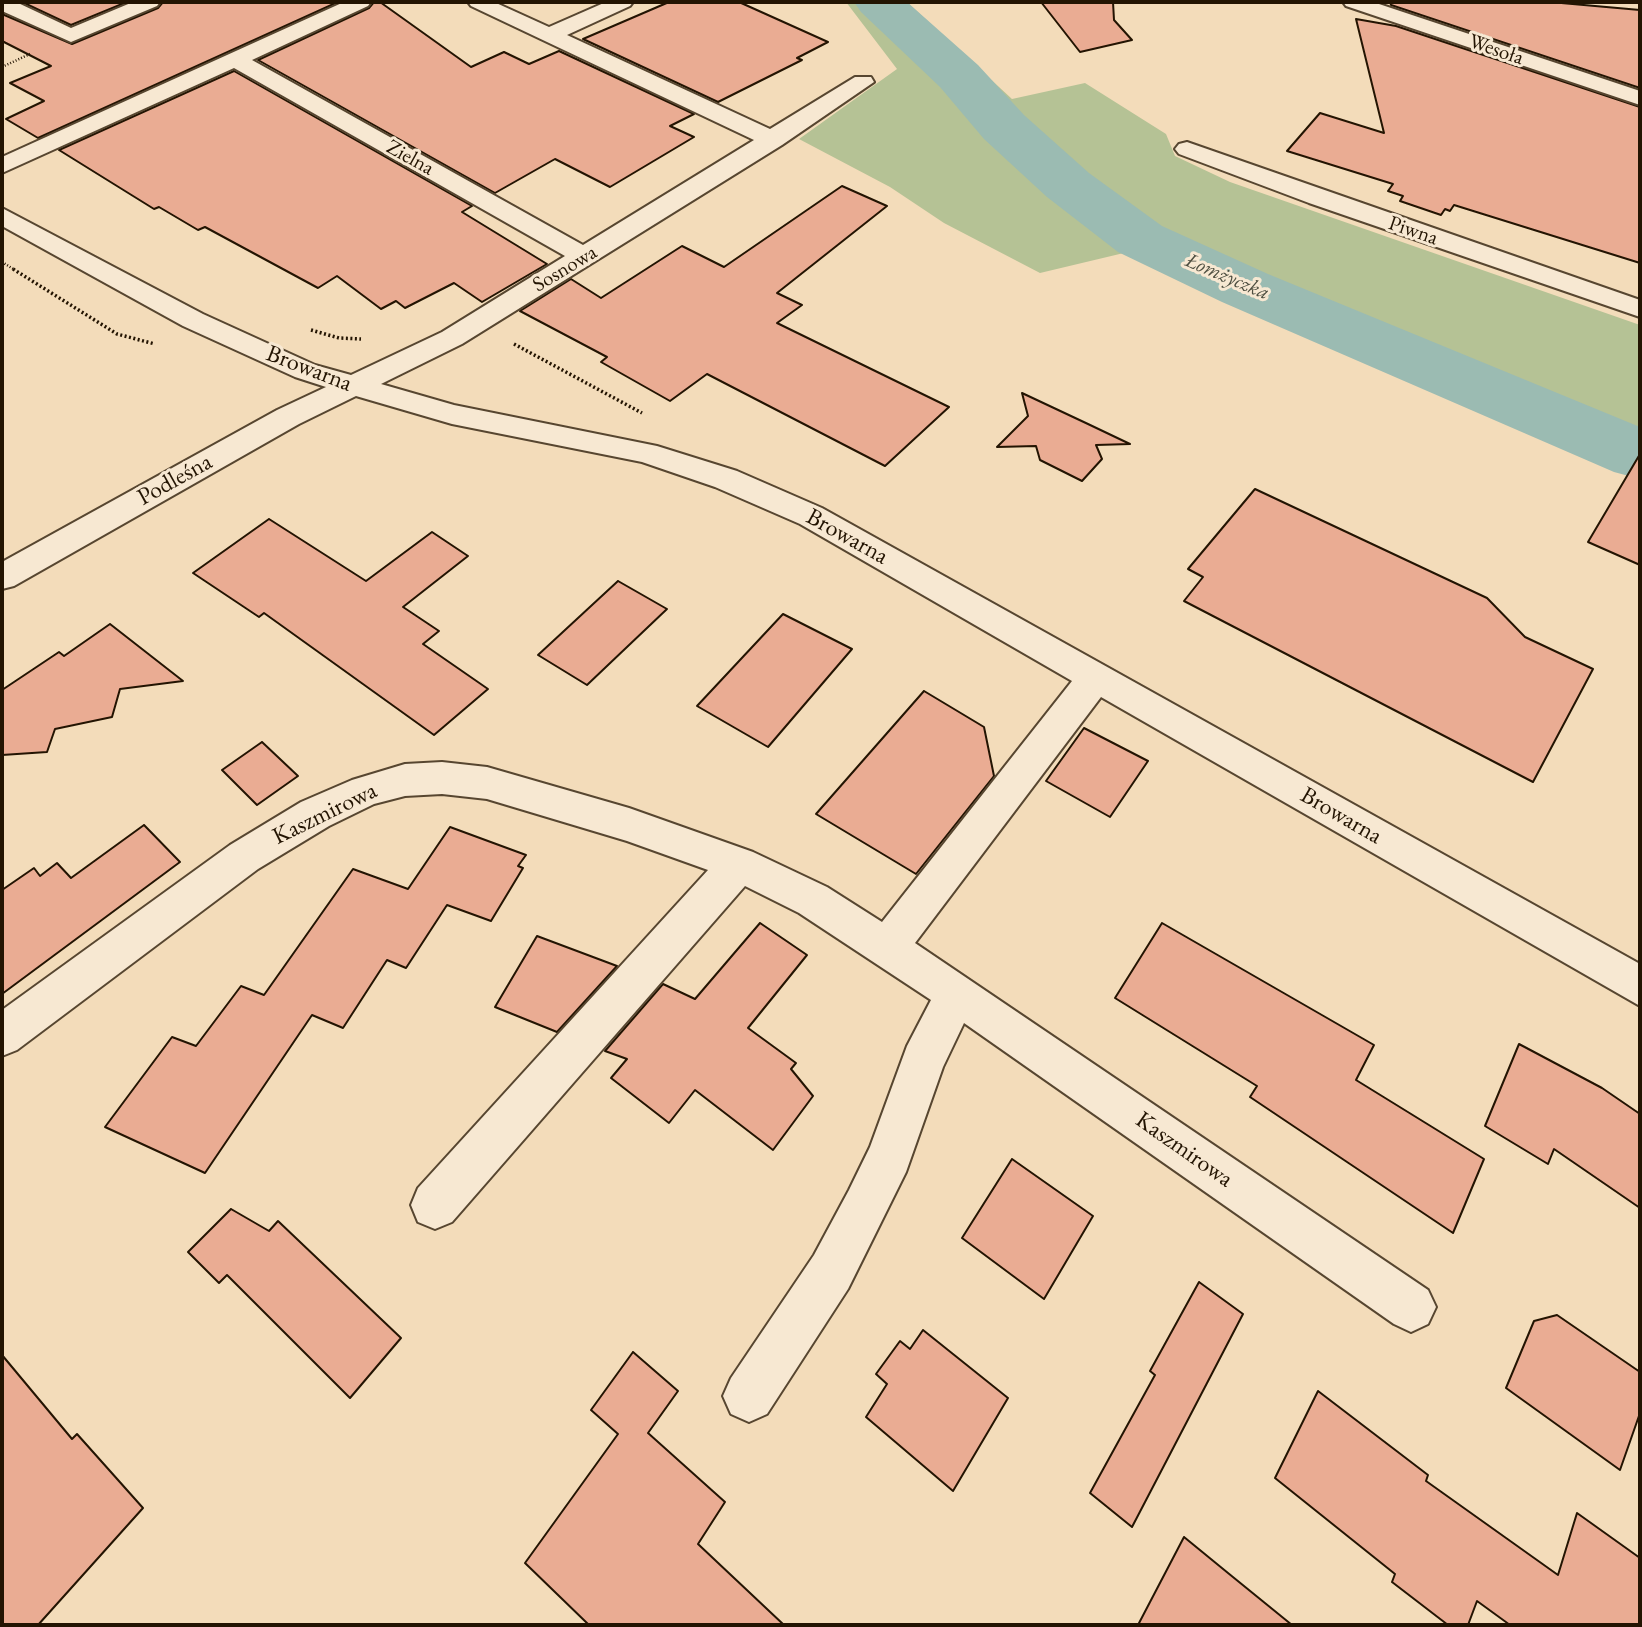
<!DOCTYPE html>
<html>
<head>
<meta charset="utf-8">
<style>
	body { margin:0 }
	#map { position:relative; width:1642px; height:1627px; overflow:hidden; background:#f3dcba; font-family:"EB Garamond",serif }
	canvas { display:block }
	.frame { position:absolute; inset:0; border:4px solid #231402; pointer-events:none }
</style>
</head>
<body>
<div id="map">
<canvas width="1642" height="1627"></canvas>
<div class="frame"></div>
</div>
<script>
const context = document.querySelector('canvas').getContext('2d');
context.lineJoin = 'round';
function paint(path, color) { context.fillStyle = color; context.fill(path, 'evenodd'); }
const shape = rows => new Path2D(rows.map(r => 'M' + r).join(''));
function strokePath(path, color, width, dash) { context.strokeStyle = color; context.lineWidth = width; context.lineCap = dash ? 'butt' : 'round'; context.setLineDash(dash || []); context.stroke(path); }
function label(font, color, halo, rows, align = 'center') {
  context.font = font + ' "EB Garamond",serif'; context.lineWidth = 6; context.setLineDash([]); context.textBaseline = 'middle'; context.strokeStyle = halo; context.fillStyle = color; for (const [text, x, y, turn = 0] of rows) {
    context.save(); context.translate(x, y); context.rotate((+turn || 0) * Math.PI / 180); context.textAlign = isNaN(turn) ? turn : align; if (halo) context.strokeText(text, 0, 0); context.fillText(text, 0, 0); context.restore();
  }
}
const green = shape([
	[846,2,907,2,1012,99,1085,83,1166,134,1175,156,1230,182,1640,325,1640,481,1128,252,1040,273,944,223,890,187,799,139,897,69]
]);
const river = shape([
	[854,2,907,2,978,65,1024,115,1089,173,1162,226,1268,274,1640,427,1640,479,1614,472,1222,302,1118,252,1047,197,984,139,940,87,861,12,854,2]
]);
const building = shape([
	[22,2,127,2,71,25,22,2],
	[163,2,338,2,38,138,6,119,44,101,10,83,51,66,2,41,2,14,72,44,158,8,163,2],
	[374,2,380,2,471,67,504,52,529,64,559,51,694,114,670,126,694,137,610,187,555,159,495,193,258,60,369,8,374,2],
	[669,2,739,2,828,42,797,58,802,60,718,102,583,39,669,2],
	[1041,2,1113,2,1114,20,1132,40,1080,52,1041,2],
	[1390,2,1550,2,1640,10,1640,88,1391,5,1390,2],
	[1356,19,1396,26,1640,107,1640,263,1454,205,1450,211,1445,209,1441,215,1400,201,1403,196,1388,191,1393,184,1287,151,1320,113,1384,133,1356,19],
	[234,71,472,206,462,212,547,264,482,302,454,283,405,308,396,301,381,309,337,276,318,288,205,227,198,230,159,207,154,209,59,150,234,71],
	[842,186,887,206,777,293,802,305,777,323,949,407,885,466,707,374,670,401,601,362,607,357,520,311,571,279,601,298,682,246,724,267,842,186],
	[1022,393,1088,424,1130,444,1096,445,1102,459,1082,481,1040,460,1036,446,997,447,1028,416,1022,393],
	[1640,454,1640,565,1588,542,1640,454],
	[1255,489,1487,598,1525,637,1593,669,1533,782,1184,601,1203,577,1188,569,1255,489],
	[269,519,366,581,432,532,468,556,403,607,439,631,423,644,488,689,434,735,264,613,259,617,193,573,269,519],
	[618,581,667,609,587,685,538,655,618,581],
	[783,614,852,649,768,747,697,706,783,614],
	[110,624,183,681,120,689,112,717,55,729,47,752,2,755,2,690,59,652,64,656,110,624],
	[924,691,984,727,994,776,916,874,816,814,924,691],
	[1084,728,1148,761,1110,817,1046,781,1084,728],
	[262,742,298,776,257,805,222,770,262,742],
	[144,825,180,862,2,994,2,890,34,868,40,876,57,863,71,878,144,825],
	[450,827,526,855,518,866,523,868,491,921,447,905,406,968,387,960,343,1028,312,1015,205,1173,105,1127,172,1037,196,1046,241,986,264,995,353,869,408,889,450,827],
	[760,923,807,955,748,1028,796,1063,791,1069,813,1096,773,1150,695,1090,669,1123,611,1078,627,1059,605,1051,663,984,695,999,760,923],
	[1162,923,1374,1045,1356,1080,1484,1159,1453,1233,1250,1097,1257,1086,1115,998,1162,923],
	[537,936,617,966,557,1032,495,1007,537,936],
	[1519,1044,1602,1088,1640,1114,1640,1208,1554,1149,1548,1164,1485,1126,1519,1044],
	[1012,1159,1093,1216,1044,1299,962,1238,1012,1159],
	[231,1209,269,1231,278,1221,401,1338,350,1398,227,1275,219,1283,188,1252,231,1209],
	[1199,1282,1243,1314,1132,1527,1090,1493,1155,1375,1150,1371,1199,1282],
	[1557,1315,1640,1372,1640,1413,1620,1470,1506,1388,1534,1321,1557,1315],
	[923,1330,1008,1398,953,1491,866,1417,887,1384,876,1374,900,1341,910,1349,923,1330],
	[633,1352,678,1391,648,1433,725,1502,698,1544,784,1625,589,1625,525,1563,618,1434,591,1410,633,1352],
	[2,1355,72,1439,77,1434,143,1508,38,1625,2,1625,2,1355],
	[1318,1391,1428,1475,1426,1481,1558,1575,1577,1513,1640,1558,1640,1625,1510,1625,1477,1601,1468,1625,1448,1625,1392,1582,1395,1574,1275,1478,1318,1391],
	[1184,1537,1228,1573,1292,1625,1138,1625,1184,1537]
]);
const pathFar1 = shape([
	[2,67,30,54],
	[2,262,15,270]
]);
const path = shape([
	[13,269,117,334,155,344],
	[311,330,339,338,361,339],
	[514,344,642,413]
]);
const minor = shape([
	[2,2,16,2,71,28,133,2,160,2,157,6,71,42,2,11,2,2],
	[344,2,371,2,368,6,252,60,583,245,754,140,471,6,468,2,494,2,549,27,606,2,633,2,630,6,567,35,770,129,855,77,871,77,874,82,782,145,462,344,381,384,454,405,657,446,737,471,822,508,1640,964,1640,1006,1101,697,915,943,1428,1290,1436,1307,1428,1324,1411,1332,1394,1324,964,1023,943,1067,906,1172,848,1289,767,1414,749,1422,731,1414,723,1396,731,1378,814,1255,849,1190,870,1147,907,1046,931,1000,799,913,745,886,452,1222,435,1229,418,1222,411,1205,418,1188,708,870,627,841,487,799,442,794,405,796,374,804,329,826,258,869,17,1050,2,1056,2,1010,230,845,301,802,352,780,405,764,442,762,487,767,629,808,753,852,827,887,882,922,1072,681,800,524,715,487,642,462,452,424,356,396,299,424,14,586,2,589,2,562,277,410,326,387,295,377,183,326,2,226,2,208,203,314,315,365,351,375,442,332,565,256,234,68,2,173,2,157,344,2],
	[1343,2,1373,2,1640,91,1640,105,1346,6,1343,2],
	[1187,142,1640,300,1640,317,1309,203,1179,154,1175,149,1179,144,1187,142]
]);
const farStreetnames = [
	["Wesoła",1496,50,19],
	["Zielna",410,158,29],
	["Piwna",1413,231,19],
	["Sosnowa",565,269,-31]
];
const farWaternames = [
	["Łomżyczka",1227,277,23]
];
const streetNames = [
	["Browarna",309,369,21],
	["Podleśna",175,480,-29],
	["Browarna",847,537,29],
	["Kaszmirowa",325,814,-26],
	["Browarna",1341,816,30],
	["Kaszmirowa",1184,1150,35]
];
paint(green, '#b5c295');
paint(river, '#9bbbb2');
paint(building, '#eaac93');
strokePath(building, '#231402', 2);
strokePath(minor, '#574630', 4);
strokePath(pathFar1, '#231402', 2.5, [1, 2]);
strokePath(path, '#231402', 3.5, [2, 2.5]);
paint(minor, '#f7e8d2');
label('21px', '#231402', '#f7e8d2', farStreetnames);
label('italic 21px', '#4d4e40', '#f7e8d2', farWaternames);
label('24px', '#231402', '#f7e8d2', streetNames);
</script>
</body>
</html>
